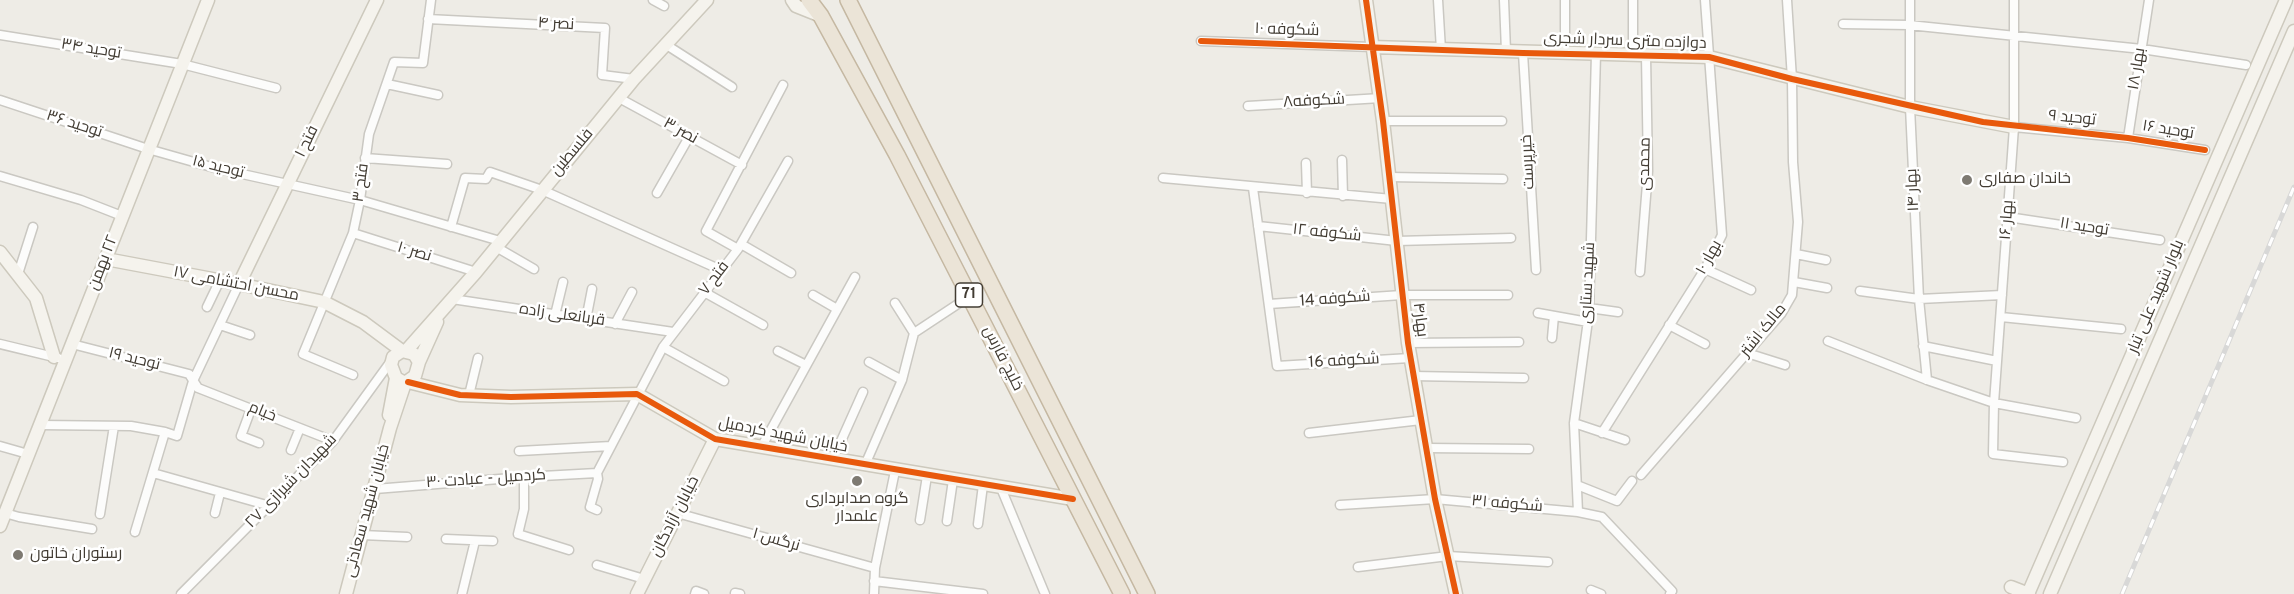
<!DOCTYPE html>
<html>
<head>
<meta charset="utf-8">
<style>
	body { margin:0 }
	canvas { display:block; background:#eeece6 }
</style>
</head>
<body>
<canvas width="2294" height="594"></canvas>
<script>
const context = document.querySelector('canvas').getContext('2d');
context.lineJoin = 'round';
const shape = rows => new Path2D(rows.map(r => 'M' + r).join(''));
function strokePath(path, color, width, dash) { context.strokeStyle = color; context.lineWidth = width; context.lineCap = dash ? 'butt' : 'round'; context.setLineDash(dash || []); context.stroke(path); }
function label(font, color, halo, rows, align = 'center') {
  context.font = font + ' Overpass,Cairo,sans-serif'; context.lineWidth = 5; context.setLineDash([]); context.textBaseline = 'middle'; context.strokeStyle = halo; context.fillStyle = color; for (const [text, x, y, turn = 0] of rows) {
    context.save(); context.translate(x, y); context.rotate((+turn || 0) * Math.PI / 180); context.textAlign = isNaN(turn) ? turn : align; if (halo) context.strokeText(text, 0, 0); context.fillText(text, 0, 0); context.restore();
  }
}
const street = shape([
	[653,0,664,6],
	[1438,0,1441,50],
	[1504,0,1506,51],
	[1565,0,1565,53],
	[1633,0,1633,55],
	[1910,0,1910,107,1919,299,1927,380],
	[2014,0,2014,127,1994,403,2076,418],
	[428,19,605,28,602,75,634,79],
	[1843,24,1909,25,2142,49,2246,65],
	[0,35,182,64,276,88],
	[1201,41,1372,47],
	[665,44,732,87],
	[1523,53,1536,270],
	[387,84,438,95],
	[619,98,742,165],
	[0,100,148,149,215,168,360,200,500,241],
	[1248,106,1381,98],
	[1383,121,1502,121],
	[2014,127,2128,138,2205,150],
	[2128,138,2149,0],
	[365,158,447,164],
	[1342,160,1343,196],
	[1306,163,1307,193],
	[0,176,81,200,122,216],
	[1390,177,1503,179],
	[1163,178,1392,199],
	[1253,188,1277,366,1410,358],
	[657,193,689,137],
	[2008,217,2160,240],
	[1258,226,1397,241,1511,238],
	[451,227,465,178,486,179,490,172,542,190,721,270],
	[353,233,476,272],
	[741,244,791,273],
	[496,247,534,269],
	[738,249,706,231,783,85],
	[1796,254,1826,260],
	[1705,269,1751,290],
	[1640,272,1648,171,1646,56],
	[18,274,33,227],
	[1794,282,1827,288],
	[1860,291,1919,299,2002,295],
	[704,292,763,325],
	[813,295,837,309],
	[452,299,673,332],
	[895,303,914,333],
	[1269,304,1402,295,1508,295],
	[207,307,220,280],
	[1589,308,1618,312],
	[1538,313,1588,322],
	[555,315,563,282],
	[2001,317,2121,329],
	[586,320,592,289],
	[615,324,632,292],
	[220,325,250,335],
	[1669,325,1705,344],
	[1552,338,1554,316],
	[1828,341,1927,380,1994,403,1993,454,2063,462],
	[1408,343,1519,342],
	[0,344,58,358],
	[72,344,189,374,198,388,333,441],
	[1923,346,1997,361],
	[663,347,724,381],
	[778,351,806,365],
	[1747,353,1785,365],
	[869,362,902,380],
	[353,375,303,354,353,233,360,200,369,134,394,62,423,63,431,0],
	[1413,376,1524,378],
	[469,395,478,358],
	[251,409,241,436,259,443],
	[1574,423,1625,440],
	[40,425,131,426,165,432],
	[1309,433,1421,420],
	[1602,433,1705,269,1722,235,1705,0],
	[0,446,28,454],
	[762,446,855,277],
	[1427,448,1529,449],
	[291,450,300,428],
	[519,451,611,446],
	[833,459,863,392],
	[865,465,902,380,914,333,970,296],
	[153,473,270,506],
	[1641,475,1781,314,1792,295,1798,222,1793,162,1792,79,1787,0],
	[524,477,524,509,518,534,569,550],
	[1577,485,1617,501,1632,481],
	[1001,488,1045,594],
	[375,489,524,477,597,473],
	[1340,505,1435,499,1578,512,1602,517,1672,591,1670,594],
	[597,510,590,507,598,479,597,473,663,347,738,249,788,161],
	[1578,512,1574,423,1589,313,1596,54],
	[5,513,19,517,92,529],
	[215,513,220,493],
	[677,513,875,568],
	[100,514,114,426],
	[920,520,927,476],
	[947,521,953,480],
	[978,524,983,485],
	[135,532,165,432,177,436,193,381,239,284],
	[362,535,407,537],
	[446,539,493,541],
	[597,565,644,579],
	[1358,567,1448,556,1548,562],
	[874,581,983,594],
	[1591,590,1601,594],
	[735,593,740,594],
	[181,594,333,441,391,361],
	[462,594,475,541],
	[695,594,696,591,704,594],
	[874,594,875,568,895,471]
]);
const secondary = shape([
	[792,0,796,6,821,16],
	[1366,0,1383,121,1408,343,1435,499,1456,594],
	[1372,47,1709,57,1910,107,2014,127],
	[0,252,36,298,54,357],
	[106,259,239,284,324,302,363,322,402,351],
	[239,284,377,0],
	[402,351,414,354,419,362,415,376,405,383,396,378,391,365,393,357,402,351],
	[406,351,476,272,634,79,707,0],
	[419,362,437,322],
	[408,382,460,395,511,397,637,394,715,439,1073,499],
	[389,415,396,378],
	[0,526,208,0],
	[2011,587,2029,594],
	[346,594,390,428,405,383],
	[637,594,715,439],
	[2028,594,2286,0],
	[2050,594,2294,31]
]);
const highway = shape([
	[809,0,821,16,897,155,1122,594],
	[848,0,1147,594]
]);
const rail = shape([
	[2122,594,2294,187]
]);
const cycleway = shape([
	[1366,0,1383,121,1408,343,1435,499,1456,594],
	[1201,41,1523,53,1709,57,1792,79,1983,122,2128,138,2205,150],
	[408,382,460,395,511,397,637,394,715,439,1073,499]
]);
const markers = [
	[1967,180,6,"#7e7a72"],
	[857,481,6,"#7e7a72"],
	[18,555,6,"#7e7a72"]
];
const shields = [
	[969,295,27]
];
const shieldNames = [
	["71",969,295]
];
const streetNames = [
	["نصر ۴",556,25,3],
	["شکوفه ۱۰",1287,31,2],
	["دوازده متری سردار شجری",1625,42,2],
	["توحید ۳۴",91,50,9],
	["بهار ۱۸",2138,69,-81],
	["شکوفه۸",1314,102,-3],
	["توحید ۹",2072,119,6],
	["توحید ۳۶",74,125,18],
	["توحید ۱۶",2168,131,9],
	["نصر ۳",680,132,29],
	["فتح ۱",308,142,-64],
	["فلسطین",573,153,-50],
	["خیرپرست",1529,162,-93],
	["محمدی",1646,164,-89],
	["توحید ۱۵",218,168,14],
	["فتح ۳",362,183,-82],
	["بهار ۱۴",1914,190,-93],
	["بهار ۱۶",2008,220,-86],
	["توحید ۱۱",2084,228,9],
	["شکوفه ۱۲",1327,234,6],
	["نصر ۱۰",414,253,17],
	["بهار ۱۰",1710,258,-61],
	["٢٢ بهمن",104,263,-69],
	["فتح ۷",715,279,-52],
	["شهید ستاری",1589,283,-87],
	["محسن احتشامی ۱۷",236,285,11],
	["بلوار شهید علی تبار",2157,297,-67],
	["شکوفه 14",1335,300,-4],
	["قربانعلی زاده",562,316,8],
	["بهار۴",1419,320,83],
	["مالک اشتر",1764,331,-51],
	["خلیج فارس",1002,359,63],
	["توحید ۱۹",134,360,14],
	["شکوفه 16",1344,362,-3],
	["خیام",262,413,22],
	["خیابان شهید کردمیل",783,436,11],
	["کردمیل - عبادت ۳۰",486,480,-4],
	["شهیدان شیرازی ۲۷",292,482,-46],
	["شکوفه ۳۱",1507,505,5],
	["خیابان شهید سعادتی",368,511,-75],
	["خیابان آزادگان",676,517,-63],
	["نرگس ۱",776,541,16]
];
const poiNames = [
	["خاندان صفاری",1979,180],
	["گروه صدابرداری",857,500,"center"],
	["علمدار",857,518,"center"],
	["رستوران خاتون",30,555]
];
strokePath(street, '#cac8c2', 11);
strokePath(secondary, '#cdc9bd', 15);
strokePath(highway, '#c5b8a2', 18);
strokePath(street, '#fcfcfb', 8);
strokePath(secondary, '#f5f3ed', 12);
strokePath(highway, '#ebe4d7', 15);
strokePath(rail, '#d8d8d7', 5);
strokePath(rail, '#fff', 3, [9]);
strokePath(cycleway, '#e8590c', 6);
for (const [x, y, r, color] of markers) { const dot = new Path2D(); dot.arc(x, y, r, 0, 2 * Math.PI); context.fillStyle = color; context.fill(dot); strokePath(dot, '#fff', 2); }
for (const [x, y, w] of shields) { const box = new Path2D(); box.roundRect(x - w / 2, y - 12, w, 24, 4.5); context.fillStyle = '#fff'; context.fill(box); strokePath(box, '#423c33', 1.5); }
label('bold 15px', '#423c33', null, shieldNames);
label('16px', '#423c33', '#fff', streetNames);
label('16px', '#423c33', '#fff', poiNames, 'left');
</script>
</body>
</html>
